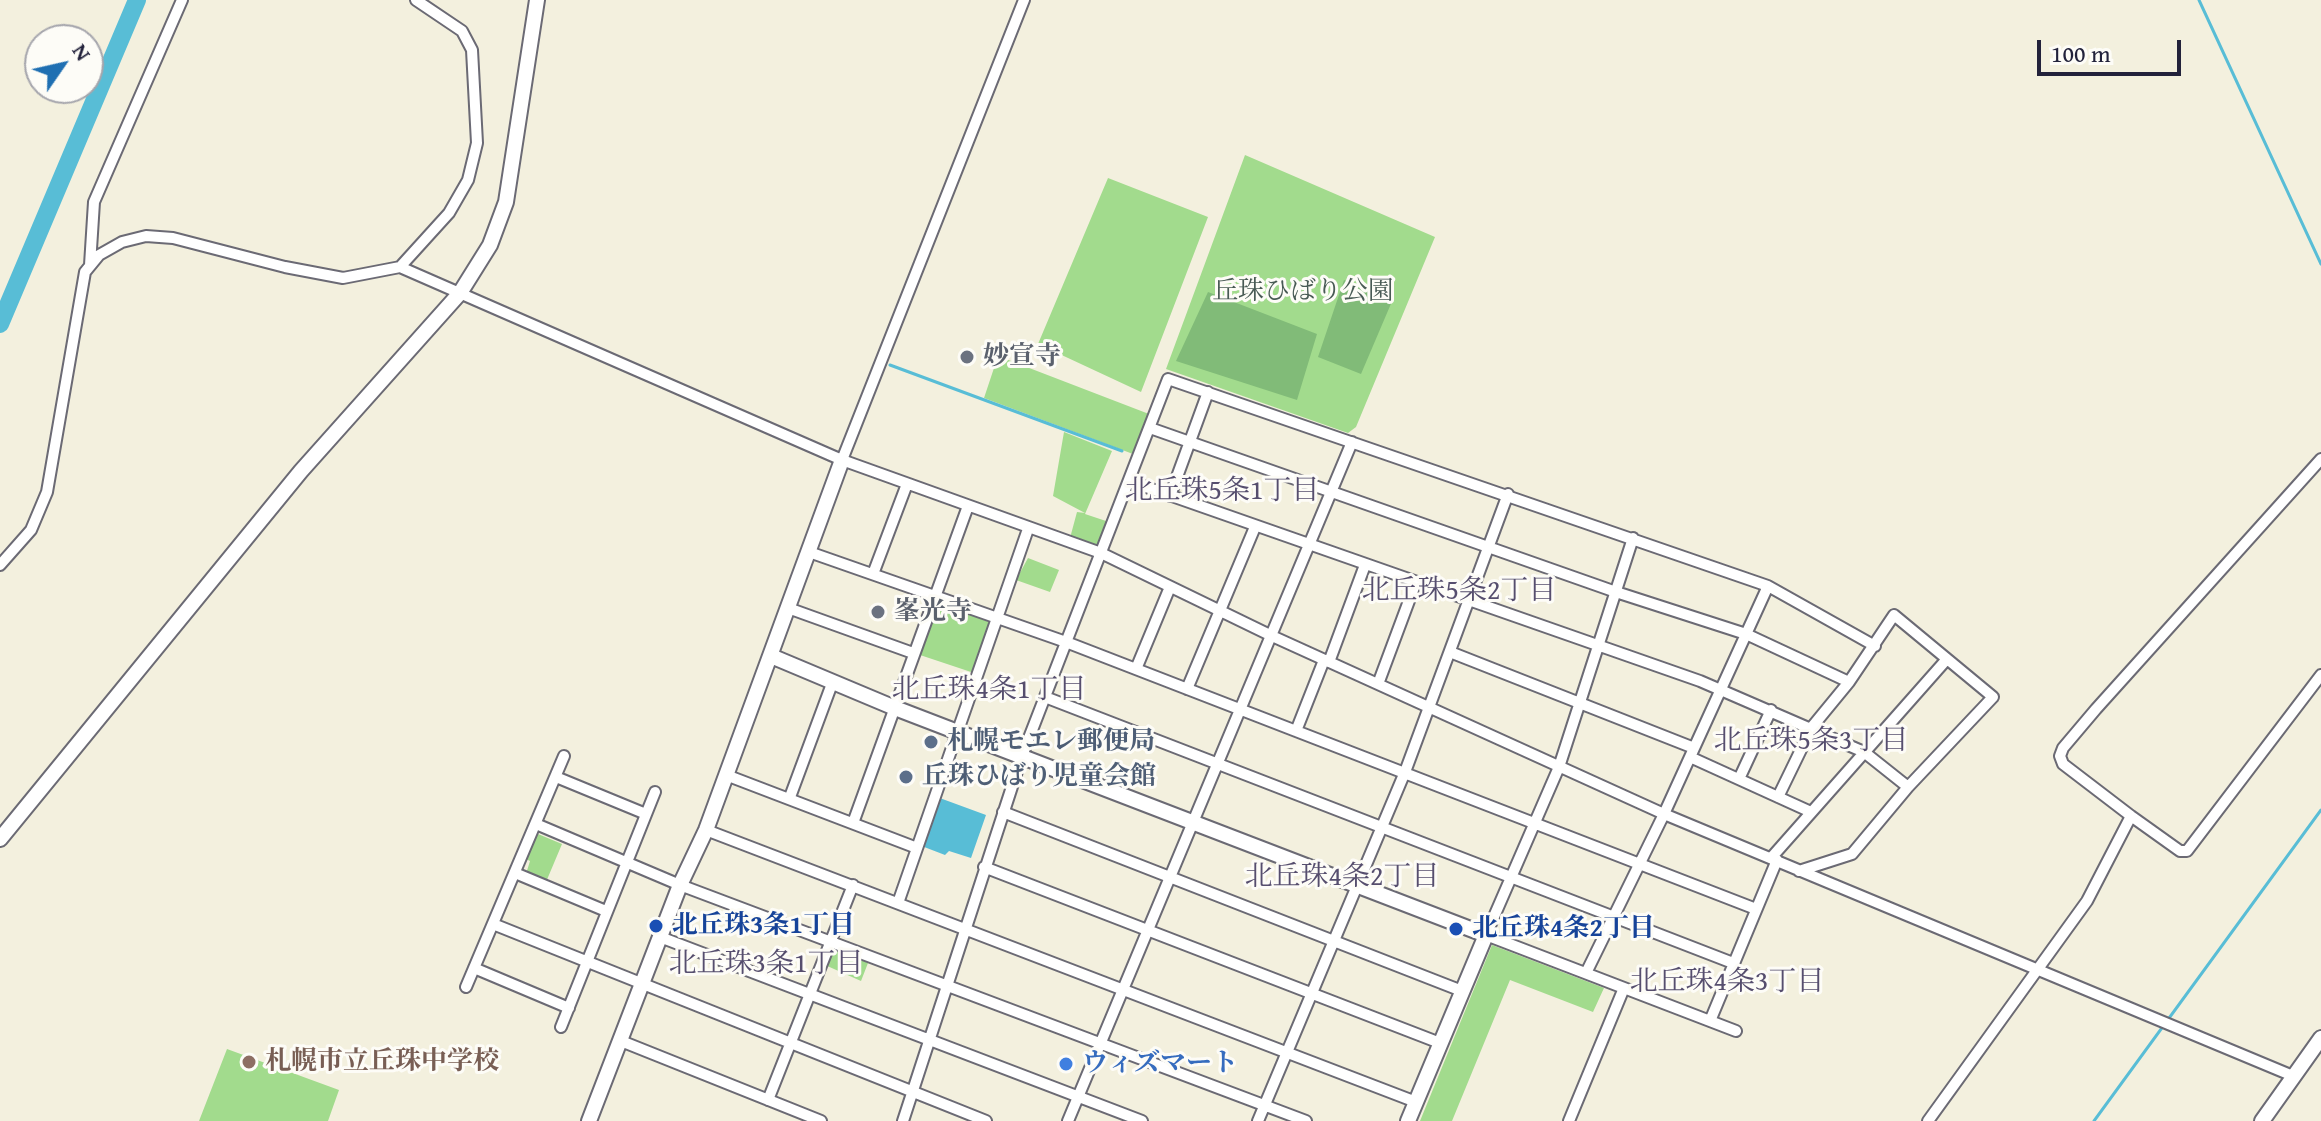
<!DOCTYPE html>
<html>
<head>
<meta charset="utf-8">
<style>
	body { margin:0 }
	#map { position:relative; width:2321px; height:1121px; overflow:hidden; background:#f3f0de; font-family:"Gentium Book Plus",serif }
	canvas { display:block }
	.north { position:absolute; left:24px; top:24px; width:80px; height:80px; box-sizing:border-box; background:#fdfcf7; border:2px solid #a5a5ac; border-radius:50%; rotate:56deg; font-size:22px; font-weight:700; line-height:32px; text-align:center; color:#22223b }
	.north::after { content:''; display:block; margin:auto; width:28px; height:36px; background:#1f6fb2; clip-path:polygon(50% 0,100% 100%,50% 72%,0 100%) }
	.scale { position:absolute; left:2037px; top:40px; width:144px; height:36px; box-sizing:border-box; border:4px solid #22223b; border-top:0; padding-left:10px; font-size:24px; line-height:28px; white-space:nowrap; color:#22223b; -webkit-text-stroke:6px #fdfcf7; paint-order:stroke }
</style>
</head>
<body>
<div id="map">
<canvas width="2321" height="1121"></canvas>
<div class="north">N</div>
<div class="scale">100 m</div>
</div>
<script>
const context = document.querySelector('canvas').getContext('2d');
context.lineJoin = 'round';
function paint(path, color) { context.fillStyle = color; context.fill(path, 'evenodd'); }
const shape = rows => new Path2D(rows.map(r => 'M' + r).join(''));
function strokePath(path, color, width, dash) { context.strokeStyle = color; context.lineWidth = width; context.lineCap = dash ? 'butt' : 'round'; context.setLineDash(dash || []); context.stroke(path); }
function label(font, color, halo, rows, align = 'center') {
  context.font = font + ' "Gentium Book Plus","Noto Serif JP",serif'; context.lineWidth = 6; context.setLineDash([]); context.textBaseline = 'middle'; context.strokeStyle = halo; context.fillStyle = color; for (const [text, x, y, turn = 0] of rows) {
    context.save(); context.translate(x, y); context.rotate((+turn || 0) * Math.PI / 180); context.textAlign = isNaN(turn) ? turn : align; if (halo) context.strokeText(text, 0, 0); context.fillText(text, 0, 0); context.restore();
  }
}
const green = shape([
	[1245,155,1435,237,1356,427,1348,433,1166,369],
	[1108,178,1208,217,1141,392,1038,344],
	[998,356,1149,414,1133,454,984,398],
	[1064,432,1112,451,1085,514,1109,522,1098,547,1070,538,1077,512,1085,513,1053,496],
	[1028,558,1059,570,1050,592,1016,580],
	[940,603,989,622,974,673,920,655],
	[538,834,562,844,546,882,526,874,530,861,526,859],
	[1492,945,1604,988,1593,1012,1510,980,1452,1121,1420,1121],
	[832,947,868,963,861,981,825,965],
	[227,1049,339,1090,328,1121,199,1121]
]);
const forest = shape([
	[1344,280,1393,299,1361,374,1318,357],
	[1208,292,1317,334,1297,400,1176,361]
]);
const water = shape([
	[937,797,986,815,971,858,949,851,945,855,919,845]
]);
const stream = shape([
	[2199,0,2321,264],
	[890,365,1122,451],
	[2094,1121,2321,810]
]);
const river = shape([
	[0,324,137,0]
]);
const street = shape([
	[416,0,462,31,472,50,477,143,468,180,449,213,400,267,842,460,1101,553,1272,636,1664,814,2293,1076],
	[90,265,94,202,182,0],
	[1150,428,1616,592,1746,634,1849,682],
	[2321,459,2096,709,2063,748,2060,756,2063,764,2131,816,2180,851,2187,851,2321,675],
	[842,460,1024,0],
	[1129,481,1700,681,1864,752,1908,787],
	[1170,496,1208,392],
	[1633,538,1559,767,1486,935,1736,1031],
	[809,552,1066,642,1756,909],
	[0,565,31,530,47,492,85,272,99,255,122,242,146,236,173,238,285,267,343,278,400,267],
	[873,574,907,484],
	[788,608,913,653],
	[1450,652,1694,748],
	[1329,662,1365,565],
	[1136,669,1170,587],
	[1378,684,1416,582],
	[1187,689,1255,527],
	[1045,697,1733,963],
	[1296,731,1324,660],
	[1690,757,1811,812],
	[726,775,917,848],
	[556,777,646,814],
	[1739,779,1771,710],
	[790,797,833,681],
	[1778,797,1812,727,1849,682,1894,615,1993,697,1908,787,1852,854,1799,871],
	[1003,812,1462,991],
	[853,823,968,506],
	[536,824,680,885,1306,1121],
	[706,830,1416,1102],
	[1771,858,1947,659],
	[984,867,1440,1043],
	[515,873,606,911],
	[898,903,1028,529],
	[493,924,986,1121],
	[660,937,1142,1121],
	[474,968,569,1008],
	[1586,973,1664,814,1768,586],
	[466,987,564,756],
	[1710,1021,1777,860],
	[561,1027,655,792],
	[621,1041,821,1121],
	[768,1100,853,885],
	[903,1121,1022,756,1168,379,1768,586,1875,646],
	[1068,1121,1352,442],
	[1258,1121,1405,772,1508,494],
	[1569,1121,1624,988],
	[1928,1121,2087,901,2131,816]
]);
const secondary = shape([
	[771,656,895,708,1486,935,1408,1121],
	[0,839,301,471,460,293,490,245,506,202,537,0],
	[589,1121,680,885,706,830,842,460],
	[2262,1121,2321,1038]
]);
const markers = [
	[967,357,8,"#6b7280"],
	[878,612,8,"#6b7280"],
	[931,742,8,"#5c6f8a"],
	[906,777,8,"#5c6f8a"],
	[656,926,8,"#1a4fb4"],
	[1456,929,8,"#1a4fb4"],
	[249,1062,8,"#8d6e63"],
	[1066,1064,8,"#3f7fe0"]
];
const parkNames = [
	["丘珠ひばり公園",1303,292]
];
const worshipNames = [
	["妙宣寺",983,357],
	["峯光寺",894,612]
];
const serviceNames = [
	["札幌モエレ郵便局",947,742],
	["丘珠ひばり児童会館",922,777]
];
const transitNames = [
	["北丘珠3条1丁目",672,926],
	["北丘珠4条2丁目",1472,929]
];
const educationNames = [
	["札幌市立丘珠中学校",265,1062]
];
const shopNames = [
	["ウィズマート",1082,1064]
];
const neighbourhoodNames = [
	["北丘珠5条1丁目",1222,492],
	["北丘珠5条2丁目",1459,592],
	["北丘珠4条1丁目",989,691],
	["北丘珠5条3丁目",1811,742],
	["北丘珠4条2丁目",1342,878],
	["北丘珠3条1丁目",766,965],
	["北丘珠4条3丁目",1727,983]
];
paint(green, '#a2db8d');
paint(forest, '#81bb78');
paint(water, '#58bdd6');
strokePath(stream, '#58bdd6', 3);
strokePath(river, '#58bdd6', 18);
strokePath(street, '#6b6a74', 14);
strokePath(secondary, '#6b6a74', 18);
strokePath(street, '#fff', 10);
strokePath(secondary, '#fff', 14);
for (const [x, y, r, color] of markers) { const dot = new Path2D(); dot.arc(x, y, r, 0, 2 * Math.PI); context.fillStyle = color; context.fill(dot); strokePath(dot, '#fdfcf7', 3); }
label('26px', '#485a54', '#fdfcf7', parkNames);
label('bold 26px', '#5b616d', '#fdfcf7', worshipNames, 'left');
label('bold 26px', '#4e5e75', '#fdfcf7', serviceNames, 'left');
label('bold 26px', '#164399', '#fdfcf7', transitNames, 'left');
label('bold 26px', '#785e54', '#fdfcf7', educationNames, 'left');
label('bold 26px', '#366cbe', '#fdfcf7', shopNames, 'left');
label('28px', '#564e6e', '#fdfcf7', neighbourhoodNames);
</script>
</body>
</html>
